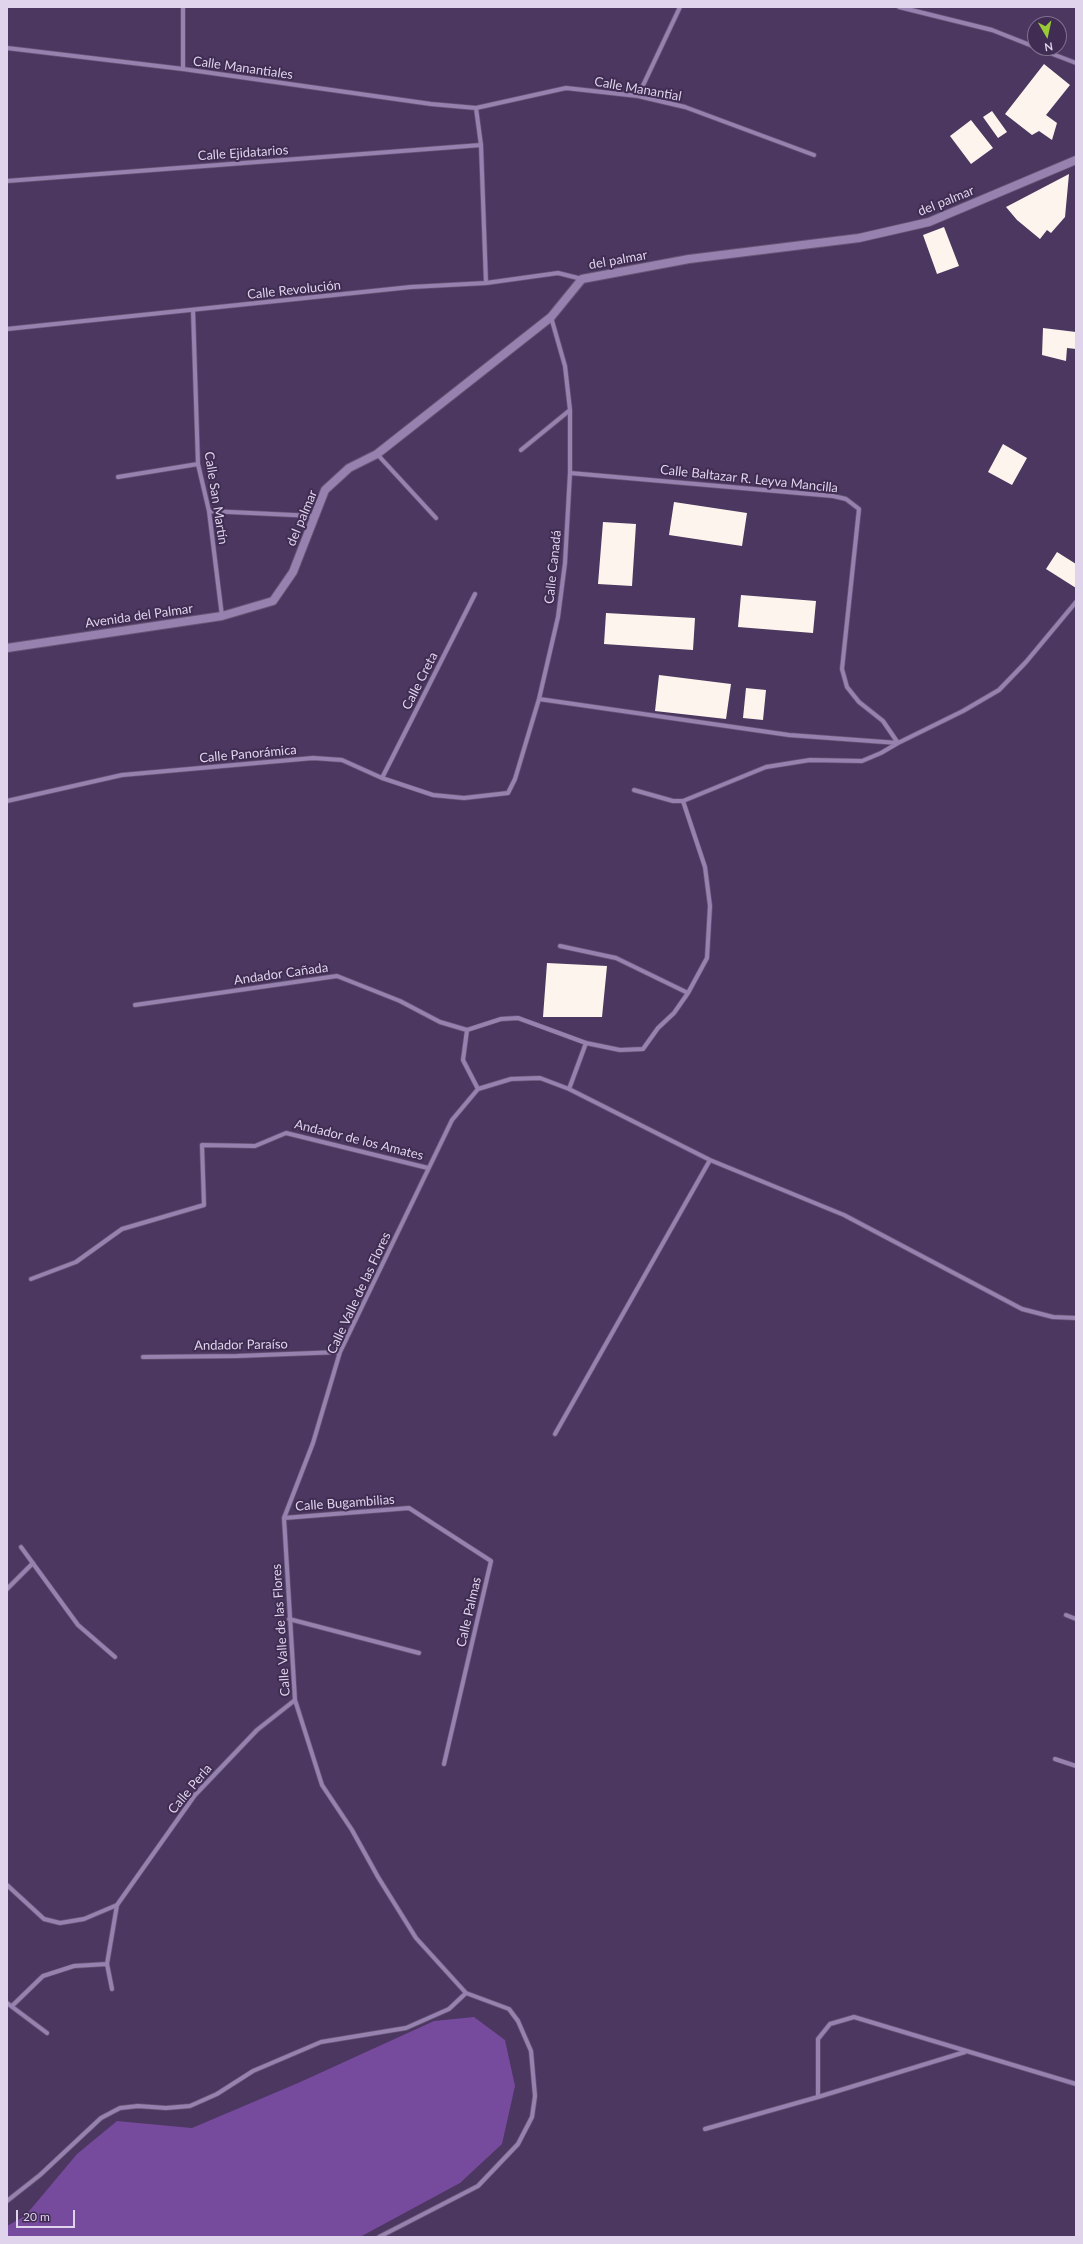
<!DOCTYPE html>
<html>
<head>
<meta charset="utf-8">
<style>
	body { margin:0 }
	#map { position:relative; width:1083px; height:2244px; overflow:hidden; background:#4b375f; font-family:Lato,sans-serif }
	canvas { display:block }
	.frame { position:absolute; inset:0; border:8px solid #dfd4ec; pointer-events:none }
	.north { position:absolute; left:1027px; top:16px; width:40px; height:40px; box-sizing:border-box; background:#412d53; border:1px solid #807090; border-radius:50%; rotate:171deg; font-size:11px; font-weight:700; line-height:16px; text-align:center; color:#dfd4ec }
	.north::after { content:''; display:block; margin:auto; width:14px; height:18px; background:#99cb36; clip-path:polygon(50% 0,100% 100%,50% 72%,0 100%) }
	.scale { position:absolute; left:16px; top:2210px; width:59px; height:18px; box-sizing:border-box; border:2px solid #dfd4ec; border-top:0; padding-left:5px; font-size:12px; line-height:14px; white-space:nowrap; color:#dfd4ec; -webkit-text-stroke:3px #412d53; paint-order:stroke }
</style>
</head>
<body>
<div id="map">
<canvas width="1083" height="2244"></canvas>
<div class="frame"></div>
<div class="north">N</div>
<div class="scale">20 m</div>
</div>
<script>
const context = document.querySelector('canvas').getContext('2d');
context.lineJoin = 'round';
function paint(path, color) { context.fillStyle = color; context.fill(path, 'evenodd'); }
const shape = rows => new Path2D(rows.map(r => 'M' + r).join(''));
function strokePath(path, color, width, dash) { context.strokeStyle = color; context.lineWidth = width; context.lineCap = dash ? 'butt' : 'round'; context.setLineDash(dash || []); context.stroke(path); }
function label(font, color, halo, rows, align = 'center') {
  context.font = font + ' Lato,sans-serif'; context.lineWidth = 4; context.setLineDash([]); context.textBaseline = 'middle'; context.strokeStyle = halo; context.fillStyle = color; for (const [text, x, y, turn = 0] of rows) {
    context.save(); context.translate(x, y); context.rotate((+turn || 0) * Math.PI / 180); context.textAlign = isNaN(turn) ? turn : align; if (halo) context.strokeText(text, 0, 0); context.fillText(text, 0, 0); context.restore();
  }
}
const green = shape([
	[474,2017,505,2040,515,2086,502,2144,460,2183,360,2237,7,2237,7,2226,25,2216,77,2154,117,2121,192,2128,298,2083,434,2021]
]);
const building = shape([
	[1044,64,1070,85,1046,115,1057,123,1052,140,1039,131,1032,135,1005,114],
	[992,111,1007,132,998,138,983,117],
	[971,120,993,148,971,164,950,136],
	[1069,174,1065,217,1051,233,1047,230,1040,239,1017,220,1006,207],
	[944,227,959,266,937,274,923,235],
	[1043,328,1076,332,1076,349,1067,348,1066,361,1042,355],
	[1003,444,1027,458,1012,485,988,472],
	[674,502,747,513,742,546,669,535],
	[603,522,636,524,632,586,598,584],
	[1057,552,1076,564,1076,588,1046,569],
	[741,595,816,601,813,633,738,627],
	[606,613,695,618,693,650,604,644],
	[659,675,731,684,726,719,655,711],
	[746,688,766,690,763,720,743,718],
	[547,963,607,966,602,1017,543,1017]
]);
const street = shape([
	[183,7,183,69],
	[899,7,992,30,1035,47],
	[7,48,183,69,431,104,476,108,566,88,638,96,685,107,814,155],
	[1037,48,1076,63],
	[638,96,680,7],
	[476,108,481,145,486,283],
	[7,181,481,145],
	[193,310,198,464,209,511,222,616],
	[7,329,411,287,486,283,558,273,582,279],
	[521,450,570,410],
	[377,454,436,518],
	[570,473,833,496,846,499,859,509,842,669,847,687,859,702,883,721,898,743,881,753,862,761,810,760,766,767,683,801,673,801,634,790],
	[118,477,198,464],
	[209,511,314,516],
	[539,699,789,735,898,743,963,711,999,690,1026,662,1076,602],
	[382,778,475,594],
	[7,801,122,775,313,758,342,760,382,778,433,795,464,798,508,793,515,779,539,699,558,617,565,563,570,473,570,410,565,366,551,317],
	[560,946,616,958,688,993],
	[135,1005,337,976,400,1001,440,1022,467,1030],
	[478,1089,511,1079,540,1078,569,1089,710,1160,844,1215,1022,1309,1053,1317,1076,1318],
	[478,1089,463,1060,467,1030,501,1019,518,1018,586,1043,620,1050,643,1049,658,1028,674,1013,688,993,707,958,710,906,705,867,683,801],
	[569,1089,586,1043],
	[31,1279,76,1262,122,1229,204,1205,202,1145,255,1146,286,1133,428,1168],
	[143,1357,237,1356,340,1352],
	[555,1434,710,1160],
	[284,1518,409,1508,491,1561,444,1764],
	[21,1547,78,1625,115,1657],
	[7,1589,33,1563],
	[1066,1615,1076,1619],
	[289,1619,419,1653],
	[1055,1759,1076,1766],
	[7,1885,44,1919,60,1923,84,1919,117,1905],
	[112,1989,107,1964,117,1905,195,1795,257,1730,295,1700],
	[7,2003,47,2033],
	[12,2006,43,1976,74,1966,107,1964],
	[818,2097,818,2039,830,2024,854,2017,1076,2084],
	[705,2129,818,2097,965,2052],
	[7,2201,40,2175,101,2118,120,2108,138,2106,166,2108,190,2106,217,2094,253,2071,321,2042,406,2028,449,2009,466,1993],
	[379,2237,478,2186,518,2144,532,2117,535,2096,531,2051,518,2021,509,2009,466,1993,416,1938,378,1877,352,1830,322,1785,295,1700,284,1518,313,1443,340,1352,452,1120,478,1089]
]);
const secondary = shape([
	[7,648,222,616,273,601,293,572,325,490,349,468,377,454,551,317,582,279,689,259,859,238,929,222,1076,160]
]);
const streetNames = [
	["Calle Manantiales",243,68,8],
	["Calle Manantial",638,89,10],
	["Calle Ejidatarios",243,153,-4],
	["del palmar",946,201,-22],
	["del palmar",618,260,-10],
	["Calle Revolución",294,290,-6],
	["Calle Baltazar R. Leyva Mancilla",749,479,6],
	["Calle San Martín",216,498,81],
	["del palmar",302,518,-67],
	["Calle Canadá",553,567,-84],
	["Avenida del Palmar",139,616,-8],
	["Calle Creta",420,681,-63],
	["Calle Panorámica",248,754,-5],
	["Andador Cañada",281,974,-8],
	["Andador de los Amates",359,1140,14],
	["Calle Valle de las Flores",359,1293,-65],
	["Andador Paraíso",241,1345,-1],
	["Calle Bugambilias",345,1503,-4],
	["Calle Palmas",469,1612,-77],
	["Calle Valle de las Flores",281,1630,-94],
	["Calle Perla",190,1789,-50]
];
paint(green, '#764a9c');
paint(building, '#fdf5ed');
strokePath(street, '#655476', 5.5);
strokePath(secondary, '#655476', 10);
strokePath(street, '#9781ae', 4);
strokePath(secondary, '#9781ae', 8);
label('13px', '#dfd4ec', '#412d53', streetNames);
</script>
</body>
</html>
